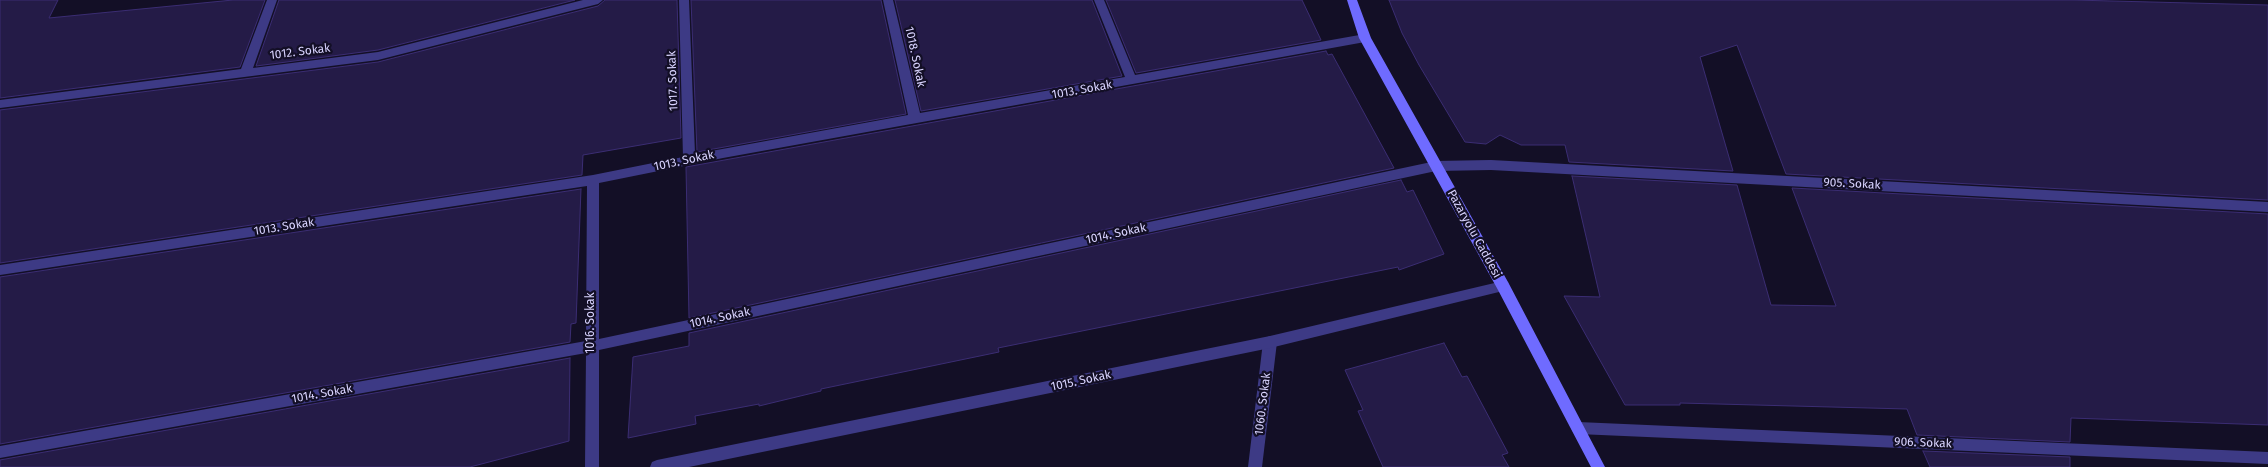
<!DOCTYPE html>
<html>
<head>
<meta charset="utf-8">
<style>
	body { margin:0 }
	canvas { display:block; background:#130f26 }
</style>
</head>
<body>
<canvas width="2268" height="467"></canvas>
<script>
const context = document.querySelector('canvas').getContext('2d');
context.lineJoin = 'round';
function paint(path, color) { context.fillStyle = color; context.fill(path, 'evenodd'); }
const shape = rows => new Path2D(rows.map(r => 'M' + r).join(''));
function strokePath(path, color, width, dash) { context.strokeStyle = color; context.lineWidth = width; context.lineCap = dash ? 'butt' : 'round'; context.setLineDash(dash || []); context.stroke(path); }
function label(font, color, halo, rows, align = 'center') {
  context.font = font + ' "Fira Sans",sans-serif'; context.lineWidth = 4.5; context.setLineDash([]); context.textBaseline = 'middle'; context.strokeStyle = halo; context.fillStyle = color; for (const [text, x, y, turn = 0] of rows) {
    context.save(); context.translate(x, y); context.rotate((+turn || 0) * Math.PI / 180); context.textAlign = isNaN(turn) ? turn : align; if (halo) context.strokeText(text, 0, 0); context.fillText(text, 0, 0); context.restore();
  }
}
const building = shape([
	[0,0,58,0,49,18,233,0,265,0,240,67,0,98,0,0],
	[279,0,575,0,378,50,256,66,279,0],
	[605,0,677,0,681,138,583,155,582,175,0,263,0,110,378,62,598,6,605,0],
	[691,0,881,0,906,114,697,152,691,0],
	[895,0,1092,0,1122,76,921,111,895,0],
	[1106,0,1302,0,1321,40,1136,73,1106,0],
	[1389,0,2073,0,2268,5,2268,200,1786,174,1737,45,1700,57,1733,171,1569,162,1565,145,1521,145,1500,135,1486,144,1465,142,1419,65,1402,33,1389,0],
	[1326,51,1328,55,1332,54,1394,168,689,318,686,167,1326,51],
	[1572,176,1737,185,1771,305,1836,306,1792,188,2268,214,2268,425,2071,418,2070,442,1917,435,1907,409,1680,403,1680,405,1625,405,1564,296,1600,297,1572,176],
	[1401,180,1407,192,1413,190,1444,254,1399,270,1398,267,998,348,999,352,821,389,821,391,759,406,759,404,695,416,696,424,628,438,633,357,689,346,689,333,1401,180],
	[581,189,576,323,571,324,570,342,0,444,0,277,581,189],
	[1444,343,1462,377,1467,376,1508,453,1502,455,1509,467,1383,467,1358,411,1363,410,1345,370,1444,343],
	[570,358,569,441,470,467,0,467,0,460,570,358],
	[1923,451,2070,457,2070,467,1930,467,1923,451]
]);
const minor = shape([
	[267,0,277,0,253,68,378,52,583,0,603,0,598,4,378,60,0,108,0,100,241,69,267,0],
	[679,0,689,0,695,154,908,115,883,0,893,0,920,113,1125,77,1094,0,1104,0,1135,75,1365,34,1371,38,1365,42,723,158,599,183,599,339,1436,161,1491,160,2268,202,2268,212,1491,170,1436,171,599,350,599,467,585,467,586,353,0,458,0,446,586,341,587,186,0,275,0,265,593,175,683,157,679,0],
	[1270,336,1275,338,1277,342,1262,467,1248,467,1263,342,1265,338,1270,336],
	[1578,422,2268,452,2268,464,1578,434,1573,432,1571,428,1573,424,1578,422]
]);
const tertiary = shape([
	[1503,281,1508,282,1509,286,1508,290,1503,291,1270,348,689,467,650,467,652,462,657,460,1270,336,1503,281]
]);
const secondary = shape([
	[1347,0,1357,0,1371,38,1508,282,1605,467,1591,467,1498,290,1359,38,1347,0]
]);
const streetNames = [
	["1012. Sokak",300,52,-7],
	["1018. Sokak",915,57,78],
	["1017. Sokak",673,81,-92],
	["1013. Sokak",1082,90,-10],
	["1013. Sokak",684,161,-12],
	["905. Sokak",1852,184,3],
	["1013. Sokak",284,227,-9],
	["1014. Sokak",1116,234,-12],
	["Pazaryolu Caddesi",1474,234,61],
	["1014. Sokak",720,318,-12],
	["1016. Sokak",591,323,-90],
	["1015. Sokak",1081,381,-12],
	["1014. Sokak",322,394,-10],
	["1060. Sokak",1263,404,-83],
	["906. Sokak",1923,443,2]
];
paint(building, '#241b47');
strokePath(building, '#3b2d73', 1);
paint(minor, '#3d3a85');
paint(tertiary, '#3d3a85');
paint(secondary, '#6f6bff');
label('12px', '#d9d4ff', '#130f26', streetNames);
</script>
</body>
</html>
